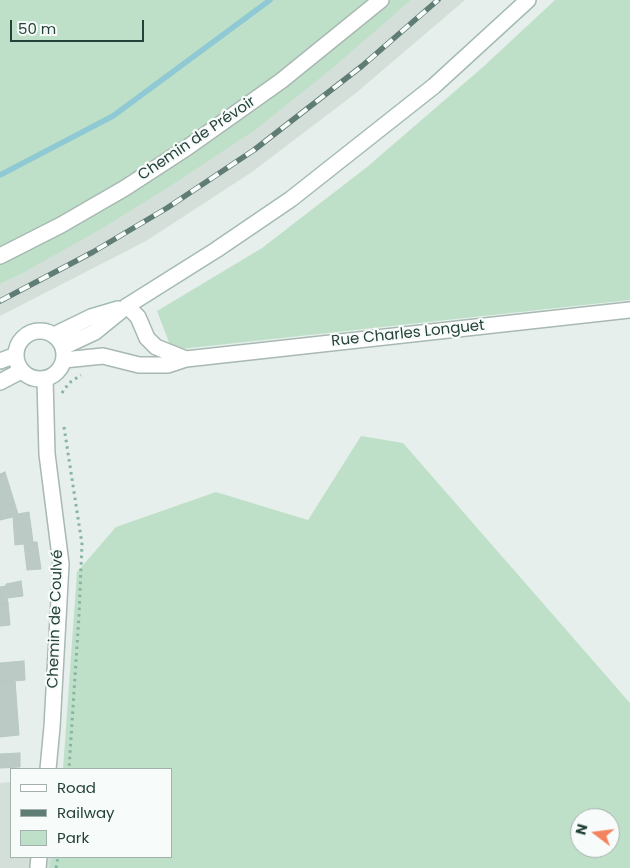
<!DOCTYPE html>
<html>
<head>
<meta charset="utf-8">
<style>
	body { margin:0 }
	#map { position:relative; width:630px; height:868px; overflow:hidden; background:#e6efeb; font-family:Poppins,sans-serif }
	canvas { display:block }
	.legend { position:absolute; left:10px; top:768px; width:162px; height:90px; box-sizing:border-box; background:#f7fbf9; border:1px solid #a3b1ad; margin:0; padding:6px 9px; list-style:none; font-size:15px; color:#24423a }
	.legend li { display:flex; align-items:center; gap:10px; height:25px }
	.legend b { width:25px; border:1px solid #a3b1ad }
	.north { position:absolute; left:570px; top:808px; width:50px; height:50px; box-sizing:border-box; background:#f7fbf9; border:1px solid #a3b1ad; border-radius:50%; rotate:285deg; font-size:14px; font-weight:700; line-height:20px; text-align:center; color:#24423a }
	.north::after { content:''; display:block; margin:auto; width:18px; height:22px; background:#f4845f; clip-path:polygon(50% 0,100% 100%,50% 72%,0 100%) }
	.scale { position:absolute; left:10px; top:20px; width:134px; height:22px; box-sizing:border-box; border:2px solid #24423a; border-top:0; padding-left:6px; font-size:15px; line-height:18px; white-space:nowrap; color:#24423a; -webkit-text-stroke:4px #f7fbf9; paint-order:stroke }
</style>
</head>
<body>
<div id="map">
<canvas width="630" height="868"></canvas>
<ul class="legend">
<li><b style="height:6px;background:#fff"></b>Road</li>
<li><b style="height:6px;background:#5f7d75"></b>Railway</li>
<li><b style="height:14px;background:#bfe0c8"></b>Park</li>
</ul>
<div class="north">N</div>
<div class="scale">50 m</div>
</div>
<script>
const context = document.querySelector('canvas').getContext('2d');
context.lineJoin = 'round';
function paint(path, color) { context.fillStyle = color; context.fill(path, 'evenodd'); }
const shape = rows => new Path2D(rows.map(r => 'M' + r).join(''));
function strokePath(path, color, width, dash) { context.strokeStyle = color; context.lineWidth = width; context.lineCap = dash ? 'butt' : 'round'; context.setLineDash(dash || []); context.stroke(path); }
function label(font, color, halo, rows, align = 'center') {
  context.font = font + ' Poppins,sans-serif'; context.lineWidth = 4.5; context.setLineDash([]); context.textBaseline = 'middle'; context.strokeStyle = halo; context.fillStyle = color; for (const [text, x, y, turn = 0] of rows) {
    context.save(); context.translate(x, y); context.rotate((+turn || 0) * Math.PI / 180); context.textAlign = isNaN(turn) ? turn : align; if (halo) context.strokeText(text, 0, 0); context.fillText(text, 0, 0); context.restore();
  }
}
const built = shape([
	[411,0,465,0,356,93,252,172,146,241,0,316,0,284,21,274,401,9],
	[11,782,11,857,51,857,49,868,0,868,0,783]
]);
const green = shape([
	[0,0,411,0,329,71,255,130,178,181,101,229,21,274,0,284],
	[555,0,630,0,630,300,172,350,157,311,262,248,367,167,483,67],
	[361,436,403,443,630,703,630,868,49,868,51,857,171,857,171,769,63,769,77,572,116,527,216,492,308,520],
	[580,818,610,818,610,848,580,848]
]);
const stream = shape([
	[0,175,113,116,270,0]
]);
const building = shape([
	[5,472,18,514,29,512,33,542,37,542,41,569,27,570,24,544,15,545,13,517,0,520,0,474,5,472],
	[21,581,23,596,7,598,8,603,0,604,0,587,6,586,6,584,21,581],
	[8,603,10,625,0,626,0,604,8,603],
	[24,661,25,680,0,682,0,663,24,661],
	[15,680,19,735,0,737,0,682,15,680],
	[20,753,20,767,0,768,0,754,20,753]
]);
const path = shape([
	[62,393,69,383,81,375],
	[64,427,82,544,79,615,69,769],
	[56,868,58,857]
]);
const minor = shape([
	[0,256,61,225,125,188,188,147,281,81,381,0],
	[45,379,47,454,61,564,52,727,48,769],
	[38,868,39,857]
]);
const tertiary = shape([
	[127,306,138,317,147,338,156,347,186,359],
	[64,360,103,356,139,365,168,365,186,359,630,310]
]);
const secondary = shape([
	'16 355a24 24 0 1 1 48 0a24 24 0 1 1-48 0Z',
	[54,335,91,317,118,309],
	[63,347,95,332,127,306,216,250,291,199,434,86,528,0],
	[0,361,16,355],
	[0,382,21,371]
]);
const rail = shape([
	[0,301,93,252,167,208,254,150,362,66,438,0]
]);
const streetNames = [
	["Chemin de Prévoir",197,139,-34],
	["Rue Charles Longuet",408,334,-6],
	["Chemin de Coulvé",56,619,-88]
];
paint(built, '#d4dfda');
paint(green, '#bfe0c8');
strokePath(stream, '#8ec9d4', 5.5);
paint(building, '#bbcac4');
strokePath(building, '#b8c9c2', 1);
strokePath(minor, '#a8b8b2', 18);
strokePath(tertiary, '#a8b8b2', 18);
strokePath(secondary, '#a4bbb3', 18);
strokePath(path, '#86b3a5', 3, [2.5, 4]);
strokePath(minor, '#fff', 15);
strokePath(tertiary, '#fff', 15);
strokePath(secondary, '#fff', 15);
strokePath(rail, '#5f7d75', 5.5);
strokePath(rail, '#f7fbf9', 4, [11]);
label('15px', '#24423a', '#f7fbf9', streetNames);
</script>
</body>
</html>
